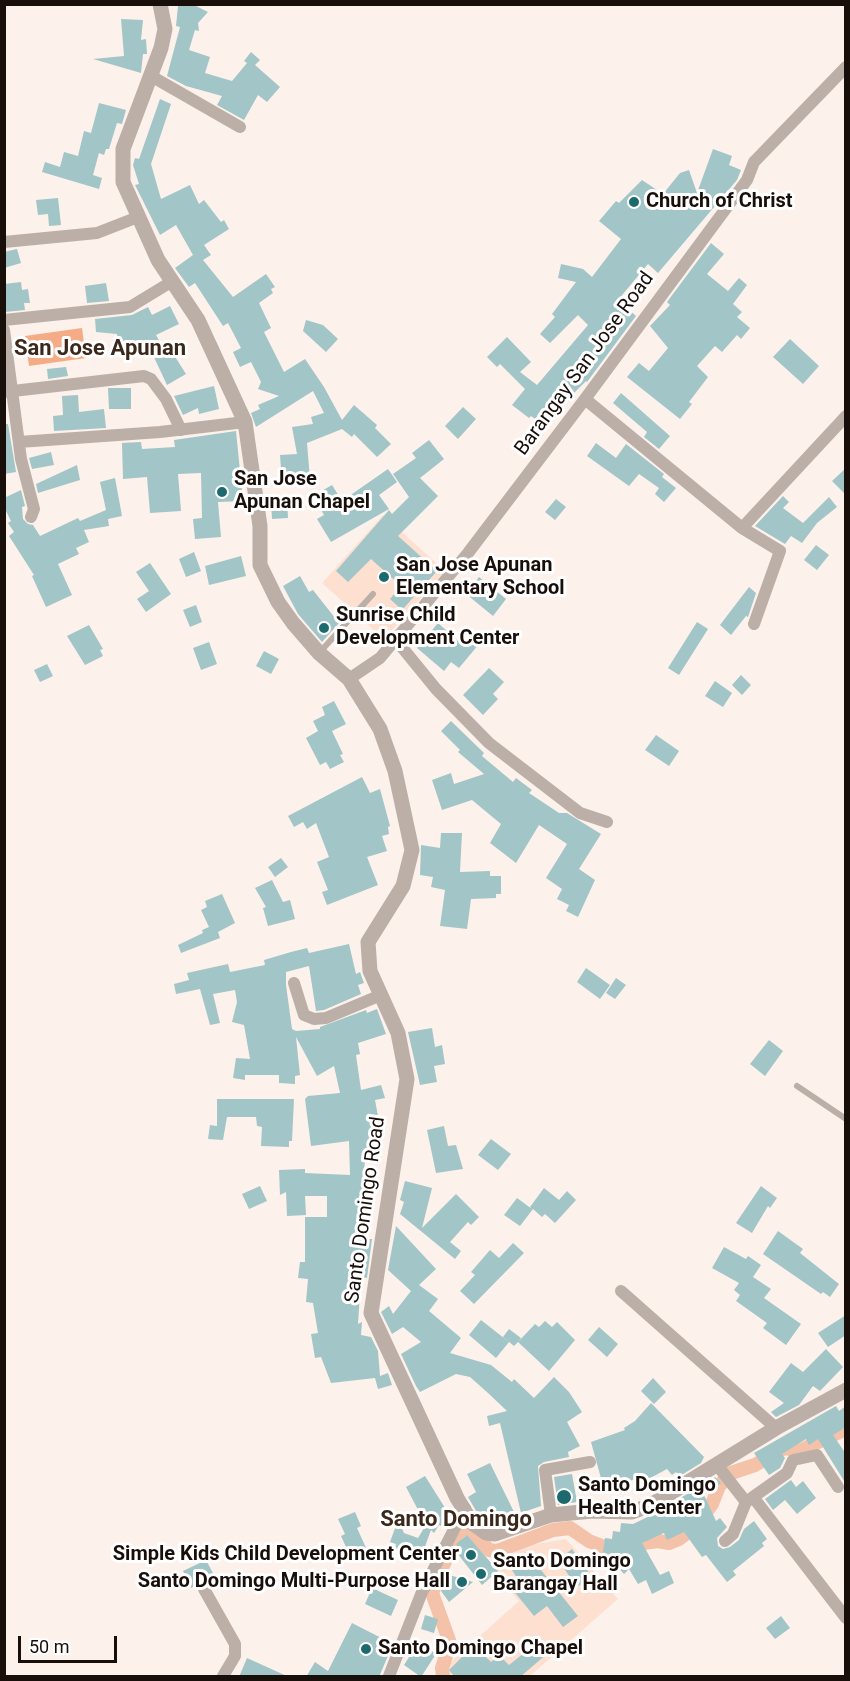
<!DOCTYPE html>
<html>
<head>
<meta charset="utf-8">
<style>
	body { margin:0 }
	#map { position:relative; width:850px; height:1681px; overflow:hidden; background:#fdf1eb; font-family:Roboto,sans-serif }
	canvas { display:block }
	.frame { position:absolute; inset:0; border:6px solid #190f0a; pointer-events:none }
	.scale { position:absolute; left:18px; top:1636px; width:99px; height:27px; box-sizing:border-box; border:3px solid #190f0a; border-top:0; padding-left:8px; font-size:18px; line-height:21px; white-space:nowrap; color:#190f0a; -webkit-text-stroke:4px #fff; paint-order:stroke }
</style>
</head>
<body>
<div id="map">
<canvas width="850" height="1681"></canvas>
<div class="frame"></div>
<div class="scale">50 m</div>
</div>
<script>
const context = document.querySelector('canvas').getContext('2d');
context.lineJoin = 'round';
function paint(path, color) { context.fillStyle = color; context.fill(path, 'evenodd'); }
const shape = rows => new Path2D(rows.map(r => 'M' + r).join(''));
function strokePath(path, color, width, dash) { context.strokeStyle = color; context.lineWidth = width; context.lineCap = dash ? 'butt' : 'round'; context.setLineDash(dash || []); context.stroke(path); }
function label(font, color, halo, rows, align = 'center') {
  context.font = font + ' Roboto,sans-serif'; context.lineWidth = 6; context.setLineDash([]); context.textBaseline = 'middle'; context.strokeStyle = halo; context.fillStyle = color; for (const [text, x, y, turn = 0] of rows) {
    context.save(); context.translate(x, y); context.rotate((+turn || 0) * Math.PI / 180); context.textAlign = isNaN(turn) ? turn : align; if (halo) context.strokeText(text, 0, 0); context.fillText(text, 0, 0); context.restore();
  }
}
const built = shape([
	[383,515,445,571,384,639,322,583],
	[566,1539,618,1599,530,1676,452,1676,444,1668,519,1601,490,1568,513,1548]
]);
const green = shape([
	[82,328,86,358,29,366,25,336]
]);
const canal = shape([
	[443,1676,442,1668,450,1643,432,1593,455,1537,461,1530,470,1529,489,1550,497,1551,553,1530,570,1528,589,1541,607,1548,658,1541,669,1543,679,1539,696,1526,712,1504,719,1486,731,1473,755,1465,784,1448,799,1451,846,1429]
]);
const building = shape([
	[192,4,208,12,198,23,199,31,195,30,189,50,210,57,205,73,232,81,247,63,244,61,251,52,260,60,255,65,280,87,267,102,258,95,244,120,217,105,222,96,186,86,167,76,180,27,176,26,178,6],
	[121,19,143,20,141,40,146,39,147,54,143,54,141,73,93,59,124,56],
	[160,99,171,104,151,164,161,199,190,185,199,204,204,200,221,222,224,220,229,229,204,245,211,255,203,260,233,297,266,274,275,287,271,289,273,293,259,303,271,328,264,332,284,372,305,359,324,387,342,420,354,405,377,425,375,428,391,444,377,457,354,434,352,437,342,429,307,443,310,479,282,481,280,455,297,454,292,427,313,424,311,417,324,413,313,391,256,427,251,413,260,409,258,405,279,396,258,389,261,382,251,362,240,367,233,352,241,348,228,323,223,326,195,283,189,287,175,268,193,255,176,225,160,235,135,185,139,184,133,165,135,158,139,159],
	[99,103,126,110,122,124,117,123,109,149,106,149,104,155,99,153,93,175,102,178,99,189,42,172,45,162,60,167,64,152,78,156,84,131,91,133],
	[713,149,732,156,729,165,741,170,737,180,658,273,648,264,618,300,636,316,587,382,586,381,572,395,547,428,531,416,529,418,512,405,525,389,500,364,497,367,487,357,507,337,531,362,520,372,537,385,588,325,578,315,550,343,540,334,555,317,552,314,576,282,558,278,561,264,583,269,592,277,621,239,599,221,616,201,619,203,642,180,663,194,680,173,689,170,697,193],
	[58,198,61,225,49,226,48,214,38,215,36,200],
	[711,243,724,254,707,274,728,291,739,278,747,285,733,304,742,312,737,317,750,328,741,339,737,335,722,352,715,346,697,366,708,377,689,402,692,404,680,419,627,377,639,363,649,371,668,348,650,326,670,305,667,302],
	[17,249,21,263,4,268,4,252],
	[21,282,22,290,28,289,30,303,24,303,25,310,5,312,4,284],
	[106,283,109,301,87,303,85,286],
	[170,306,179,324,156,335,169,358,174,355,186,374,167,385,152,353,150,354,144,344,119,348,117,334,96,332,95,319,132,315,148,307,152,315],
	[306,320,323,325,338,339,326,352,303,331],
	[790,339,819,366,803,384,773,357],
	[66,367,68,376,48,379,47,369],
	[214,386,219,409,199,414,198,408,183,415,174,396],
	[108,388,131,388,131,409,109,409],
	[621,393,670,436,659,449,644,437,647,432,613,403],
	[78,395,79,412,104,409,106,428,54,431,53,416,63,415,62,396],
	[463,407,476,419,458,439,445,426],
	[4,424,8,424,16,472,4,474],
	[236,431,243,501,218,502,221,537,195,539,193,519,202,518,201,473,178,474,181,511,150,513,147,477,123,479,122,443,141,442,142,449,175,447,174,440],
	[429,440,444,459,420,478,438,496,398,536,437,571,402,610,390,599,401,586,371,559,348,582,336,571,389,510,392,514,409,497,393,474,416,458,412,453],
	[596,443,616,458,626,444,664,474,662,477,676,488,664,502,655,494,659,488,639,474,629,486,587,456],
	[51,452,54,465,32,469,29,458],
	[77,465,80,480,38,493,36,484],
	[846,468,846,495,832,481],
	[388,469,397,482,379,495,389,509,331,542,317,519,324,515,313,496,332,485,342,501],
	[115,478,122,516,108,519,109,526,84,530,89,542,76,548,79,554,58,564,72,595,46,607,32,576,34,575,9,536,14,532,8,523,11,521,4,507,4,498,21,490,25,506,22,507,23,519,28,524,33,525,40,536,78,518,80,521,106,510,100,482],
	[783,496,789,502,783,508,803,523,829,497,837,507,817,523,802,543,791,536,785,544,755,526],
	[287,497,288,518,272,519,271,499],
	[556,499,566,507,555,520,545,512],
	[816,545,829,555,817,570,804,560],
	[194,552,201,571,186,577,179,559],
	[241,556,246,576,209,585,205,566],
	[150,563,171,594,146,612,137,599,149,591,136,572],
	[300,576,309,592,313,590,339,623,322,642,298,614,283,586],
	[479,577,506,599,493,616,466,594],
	[749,587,756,593,748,617,746,616,731,635,720,625],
	[196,605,202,622,190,627,183,610],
	[697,622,708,629,679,675,668,668],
	[438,623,464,646,471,637,479,644,459,668,451,662,444,671,417,648],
	[89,625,103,649,100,650,103,656,85,665,67,636],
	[209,642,217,664,201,670,193,648],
	[264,651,279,659,271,674,256,666],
	[47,664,53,676,40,682,34,670],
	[489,668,504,682,493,694,498,699,483,715,463,695],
	[741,675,751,685,742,695,732,685],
	[715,681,732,693,723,707,705,696],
	[334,701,346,724,332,731,343,754,340,755,344,762,330,769,326,762,320,765,306,738,318,731,313,721,325,715,322,707],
	[451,721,484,753,482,756,513,782,516,778,532,790,529,793,559,813,567,813,601,834,579,869,595,880,578,917,566,911,569,905,557,899,562,889,546,878,567,844,539,825,516,863,490,843,501,824,472,800,442,810,432,780,451,773,454,784,484,774,458,752,460,750,441,731],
	[656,735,679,751,669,766,645,750],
	[362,777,370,793,380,789,390,826,388,827,389,834,382,836,387,851,367,857,378,885,327,905,322,892,328,890,317,862,329,857,316,823,307,829,303,822,294,827,288,816],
	[441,833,462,833,460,872,490,871,490,876,501,876,501,894,496,894,496,898,471,899,467,929,440,926,445,890,431,887,433,877,420,875,421,845,440,848],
	[281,858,288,867,275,877,268,867],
	[272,880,283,902,290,900,295,919,268,926,263,908,266,907,255,888],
	[222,894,235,923,218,932,220,938,181,953,178,945,203,933,202,930,209,927,201,910,207,907,205,901],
	[349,944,356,974,360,972,364,983,358,985,361,994,324,1010,316,1011,309,966,286,972,286,985,292,1029,296,1031,320,1029,320,1027,366,1010,367,1013,377,1009,386,1034,358,1043,360,1054,356,1055,361,1090,381,1085,385,1098,375,1100,380,1127,375,1128,377,1162,365,1162,362,1181,365,1182,358,1214,366,1215,365,1239,372,1239,367,1278,361,1277,358,1324,362,1322,361,1335,371,1337,378,1351,380,1376,388,1373,392,1385,378,1389,375,1378,331,1383,321,1357,315,1358,311,1334,318,1333,313,1303,306,1302,308,1279,298,1278,300,1262,305,1262,305,1217,327,1217,327,1196,305,1196,306,1215,287,1216,286,1192,280,1195,279,1170,305,1169,305,1173,350,1175,349,1141,311,1146,305,1099,308,1096,340,1093,334,1066,317,1076,296,1037,300,1075,295,1076,295,1084,279,1083,279,1075,245,1075,245,1080,233,1078,236,1058,250,1059,244,1025,232,1022,237,1002,235,990,213,994,220,1023,210,1025,200,989,176,994,174,984,189,980,187,973,228,964,230,972,265,965,264,960,291,952,307,948,309,953],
	[586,968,610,985,600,999,577,982],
	[616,978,626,985,615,999,606,993],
	[432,1028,435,1047,442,1045,445,1064,434,1066,437,1082,420,1085,408,1032],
	[769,1040,783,1051,765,1076,750,1064],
	[217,1099,294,1099,292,1141,289,1141,289,1147,261,1146,262,1127,257,1126,256,1117,227,1117,223,1140,208,1139,210,1125,217,1126],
	[444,1126,448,1146,456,1145,463,1169,436,1173,427,1130],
	[491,1139,511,1154,498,1170,478,1155],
	[405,1181,432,1188,422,1228,456,1194,479,1217,471,1225,468,1222,450,1242,461,1251,455,1259,400,1214,404,1202,400,1200],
	[260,1186,267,1201,249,1209,242,1194],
	[761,1186,777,1198,770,1208,768,1206,752,1233,736,1223],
	[544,1188,559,1200,567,1191,576,1200,555,1223,545,1214,542,1217,533,1209,520,1226,504,1215,517,1198,532,1209,530,1207],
	[396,1226,436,1269,419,1285,438,1299,429,1311,461,1338,450,1353,491,1365,512,1382,514,1379,534,1398,554,1377,569,1392,582,1412,567,1422,580,1446,568,1452,569,1457,544,1462,538,1466,541,1506,521,1513,500,1423,489,1426,487,1416,507,1411,488,1393,470,1377,456,1374,420,1392,416,1386,401,1354,421,1342,403,1327,392,1334,381,1312,389,1306,393,1314,411,1291,388,1270],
	[778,1231,803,1249,800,1253,839,1284,830,1297,823,1292,821,1294,763,1254],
	[513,1243,524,1253,474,1304,460,1291,475,1275,471,1272,490,1250,499,1258],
	[724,1247,746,1259,748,1256,761,1265,753,1277,771,1289,764,1298,801,1324,786,1345,763,1328,767,1323,736,1301,740,1295,734,1290,739,1283,712,1268],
	[846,1315,846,1335,828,1347,818,1333],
	[481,1320,509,1342,496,1358,469,1335],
	[545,1321,552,1327,557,1322,575,1340,549,1371,518,1342,514,1346,503,1337,509,1329,521,1338,518,1342,535,1324,539,1327],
	[599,1327,618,1344,607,1357,588,1340],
	[826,1349,843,1367,820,1391,813,1386,799,1405,776,1417,771,1412,784,1403,769,1392,791,1363,803,1372],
	[653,1378,666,1392,654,1404,641,1391],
	[651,1403,704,1457,701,1463,680,1476,676,1472,672,1475,667,1469,641,1483,639,1478,604,1489,591,1442,625,1430,624,1428,635,1421],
	[836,1406,839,1411,846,1406,846,1427,833,1435,846,1454,846,1484,818,1439,809,1445,806,1439,782,1454,785,1458,780,1468,769,1475,754,1453],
	[490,1463,515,1514,515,1517,494,1524,479,1516,468,1497,476,1492,467,1474],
	[572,1474,577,1502,558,1505,554,1477],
	[425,1476,447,1511,441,1526,439,1525,434,1533,431,1530,423,1552,416,1550,414,1555,395,1549,396,1544,390,1542,398,1520,404,1533,418,1538,426,1525,406,1487],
	[715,1477,721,1483,704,1495,716,1521,720,1518,727,1527,717,1538,718,1546,723,1549,730,1547,739,1540,744,1529,754,1521,767,1539,762,1543,764,1546,733,1571,736,1575,727,1582,706,1555,702,1557,684,1532,667,1540,664,1533,642,1543,660,1575,669,1571,674,1583,652,1594,646,1580,638,1584,629,1569,624,1574,603,1551,605,1538,612,1539,613,1531,620,1532,621,1523,633,1524,656,1513],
	[791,1480,796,1487,803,1481,816,1498,797,1514,785,1500,773,1510,765,1499],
	[355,1512,361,1526,357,1528,367,1550,351,1558,341,1536,345,1534,338,1519],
	[467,1535,498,1571,482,1585,457,1553,461,1550,456,1544],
	[572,1549,592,1577,577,1587,558,1560],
	[529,1555,578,1616,563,1627,547,1606,534,1616,508,1584,517,1578,512,1570],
	[206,1560,214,1575,191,1588,183,1571],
	[446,1574,473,1582,449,1602,441,1591],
	[372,1588,398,1600,391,1616,365,1604],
	[425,1615,438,1619,434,1633,421,1629],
	[781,1616,790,1628,775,1639,766,1628],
	[352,1623,393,1644,379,1677,306,1677,315,1662,328,1671],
	[539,1641,548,1653,520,1677,455,1677,449,1670,474,1645,491,1662,499,1655,509,1665],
	[422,1644,436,1654,421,1677,404,1665,413,1651,416,1653],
	[247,1658,289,1677,239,1677]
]);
const service = shape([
	[319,653,373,594],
	[797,1086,846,1119]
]);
const minor = shape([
	[151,76,240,127],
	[4,242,97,233,138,217],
	[4,320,130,307,171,282],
	[4,330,21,459,34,509,31,517],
	[4,392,144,376,151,379,166,399,181,430],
	[585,399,742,528,780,551,754,624],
	[19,442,160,432,245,422],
	[742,528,846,416],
	[396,640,436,689,489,743,580,813,607,822],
	[349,679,380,658,468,553,585,399,747,180,754,162,846,67],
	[294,983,304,1015,314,1019,326,1018,381,995],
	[621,1291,776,1428],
	[717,1465,746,1502,787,1473,793,1460,817,1455,838,1487],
	[753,1497,846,1618],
	[551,1515,545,1470,590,1462],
	[725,1541,733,1534,746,1502],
	[204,1589,235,1644,235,1656,223,1676],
	[389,1676,422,1592,465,1508]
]);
const tertiary = shape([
	[160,4,165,29,161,48,123,149,123,182,158,260,198,320,245,422,260,526,260,565,278,602,293,623,319,653,349,679,380,729,395,771,412,850,403,886,368,942,370,971,398,1033,407,1079,371,1313,457,1498,472,1523,486,1533,495,1534,551,1515,592,1511,632,1512,651,1505,776,1428,846,1390]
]);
const markers = [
	[634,202,6,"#1d6a6e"],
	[222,492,6,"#1d6a6e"],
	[384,577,6,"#1d6a6e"],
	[324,628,6,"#1d6a6e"],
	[564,1497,8,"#1d6a6e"],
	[471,1555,6,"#1d6a6e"],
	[481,1574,6,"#1d6a6e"],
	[462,1582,6,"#1d6a6e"],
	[366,1649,6,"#1d6a6e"]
];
const poiNames = [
	["Church of Christ",646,202],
	["San Jose",234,480],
	["Apunan Chapel",234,503],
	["San Jose Apunan",396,566],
	["Elementary School",396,589],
	["Sunrise Child",336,616],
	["Development Center",336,639],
	["Santo Domingo",578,1486],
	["Health Center",578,1509],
	["Simple Kids Child Development Center",459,1555,"right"],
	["Santo Domingo",493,1562],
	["Barangay Hall",493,1585],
	["Santo Domingo Multi-Purpose Hall",450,1582,"right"],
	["Santo Domingo Chapel",378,1649]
];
const streetNames = [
	["Barangay San Jose Road",585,364,-54],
	["Santo Domingo Road",366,1210,-82]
];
const quarterNames = [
	["San Jose Apunan",100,349],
	["Santo Domingo",456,1520]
];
paint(built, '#fee0d1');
paint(green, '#f5ac86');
strokePath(canal, '#f4c2a8', 14);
paint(building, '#a2c5c7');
strokePath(service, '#bbafa8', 6);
strokePath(minor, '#bbafa8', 12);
strokePath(tertiary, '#bbafa8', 15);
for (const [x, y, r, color] of markers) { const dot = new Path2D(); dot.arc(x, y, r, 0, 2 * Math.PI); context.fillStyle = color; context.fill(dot); strokePath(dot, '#fff', 2); }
label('bold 20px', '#190f0a', '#fff', poiNames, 'left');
label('20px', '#190f0a', '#fff', streetNames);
label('bold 22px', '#3c271b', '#fff', quarterNames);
</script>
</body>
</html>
